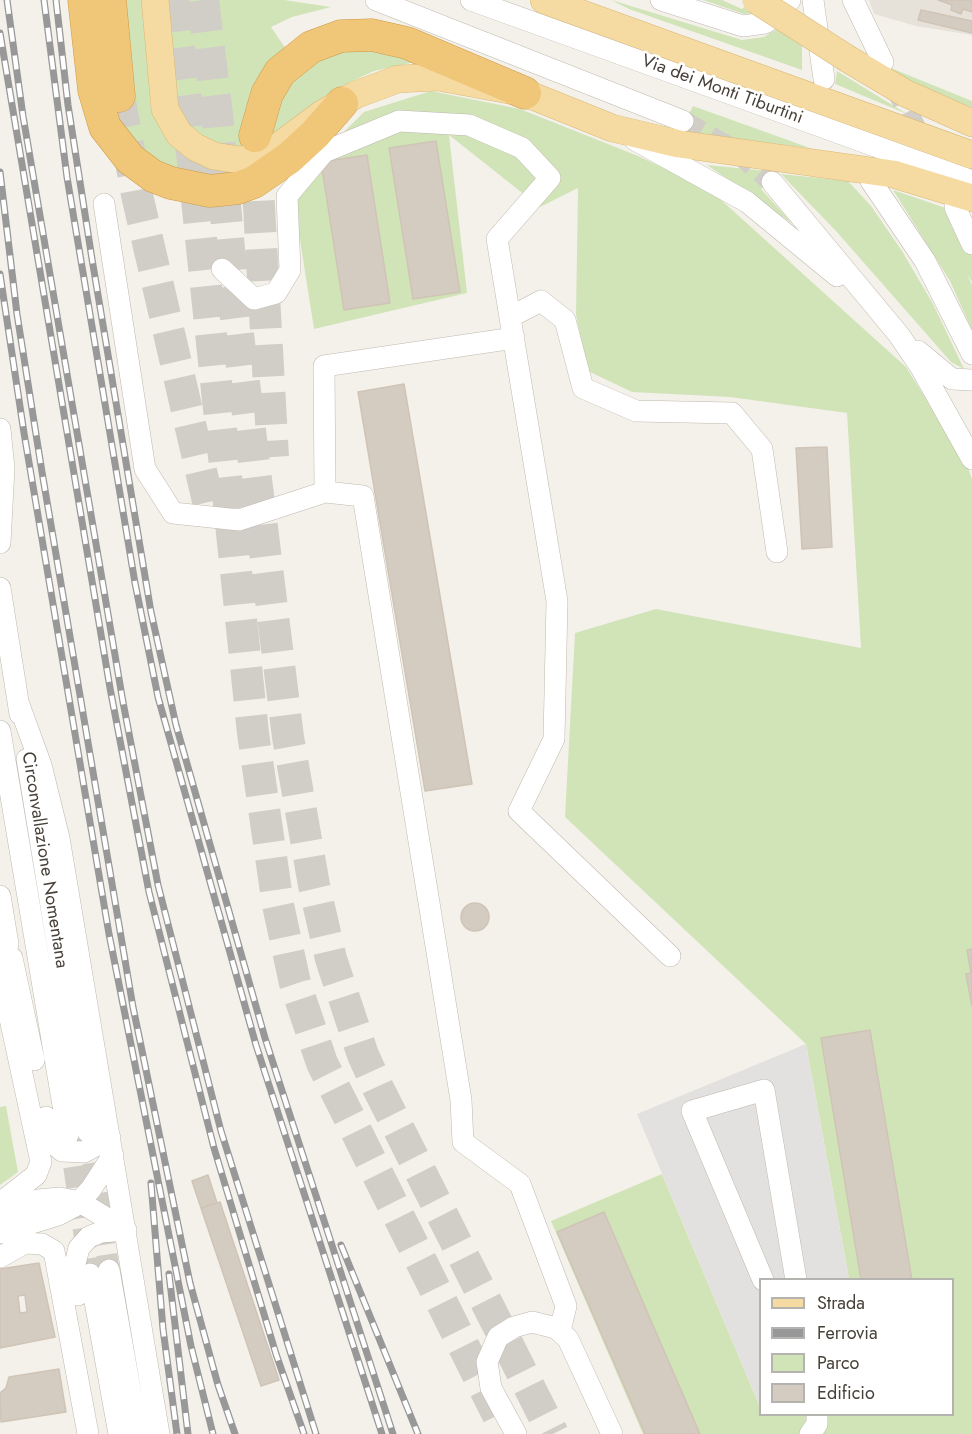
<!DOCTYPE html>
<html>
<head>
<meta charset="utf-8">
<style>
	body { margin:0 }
	#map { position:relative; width:972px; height:1434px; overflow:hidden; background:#f4f1eb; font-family:Jost,sans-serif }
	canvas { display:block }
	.legend { position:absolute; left:759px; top:1278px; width:195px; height:138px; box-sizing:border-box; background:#fff; border:2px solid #b5b3b0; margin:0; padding:8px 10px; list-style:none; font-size:18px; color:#474139 }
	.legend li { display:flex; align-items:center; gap:12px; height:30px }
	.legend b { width:30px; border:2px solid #b5b3b0 }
</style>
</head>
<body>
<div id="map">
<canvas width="972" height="1434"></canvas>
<ul class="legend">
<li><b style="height:8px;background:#f5dba2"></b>Strada</li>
<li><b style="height:8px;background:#989898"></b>Ferrovia</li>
<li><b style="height:16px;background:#d1e4b8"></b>Parco</li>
<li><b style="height:16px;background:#d4ccc1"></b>Edificio</li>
</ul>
</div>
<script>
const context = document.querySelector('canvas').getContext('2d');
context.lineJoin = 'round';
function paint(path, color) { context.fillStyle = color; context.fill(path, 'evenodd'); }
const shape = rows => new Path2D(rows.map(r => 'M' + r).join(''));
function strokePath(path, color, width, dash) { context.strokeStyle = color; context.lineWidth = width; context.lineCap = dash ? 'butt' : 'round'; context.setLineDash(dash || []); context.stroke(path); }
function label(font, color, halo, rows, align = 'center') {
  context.font = font + ' Jost,sans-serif'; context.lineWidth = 5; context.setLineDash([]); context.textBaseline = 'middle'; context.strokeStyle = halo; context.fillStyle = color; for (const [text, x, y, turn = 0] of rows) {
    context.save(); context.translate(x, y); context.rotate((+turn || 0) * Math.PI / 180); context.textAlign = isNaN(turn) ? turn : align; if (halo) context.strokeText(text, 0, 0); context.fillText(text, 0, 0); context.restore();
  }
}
const residential = shape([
	[869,0,972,0,972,35,916,26,874,14]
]);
const green = shape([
	[124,0,143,0,151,107,251,171,237,176,179,176,134,148,109,102,135,98,127,47],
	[163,0,284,0,331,7,292,17,271,27,286,49,276,106,291,79,314,60,343,49,382,51,420,61,374,71,333,90,263,144,226,149,204,139,181,122,170,94],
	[611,0,742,40,764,37,802,14,802,70,629,9],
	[703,0,722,0,742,9,753,0,754,13,744,14],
	[871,60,972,101,972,108,923,88],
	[837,71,907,114,835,84],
	[431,91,520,109,638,156,710,190,906,367,966,463,972,479,972,1434,643,1434,551,1221,662,1174,760,1407,760,1414,952,1414,952,1280,849,1279,806,1044,565,817,575,633,656,609,861,648,847,413,730,397,632,392,588,371,576,315,578,188,540,207,449,135,467,293,314,329,292,189,324,152,364,112],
	[693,106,810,148,680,132],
	[707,165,777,172,761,189,793,224],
	[781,174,848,181,871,206,902,251,933,304,964,369,951,362,836,231],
	[893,190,972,217,972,282,967,274,972,285,972,330,950,281],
	[6,1106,18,1172,0,1185,0,1107]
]);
const parking = shape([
	[806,1044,849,1279,760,1280,760,1407,637,1114]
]);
const building = shape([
	[938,0,972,0,972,12,963,9,961,14,951,10,952,5,938,0],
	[921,10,972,21,972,33,918,20,921,10],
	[436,141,460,292,413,299,389,148,436,141],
	[367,155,390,303,344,310,321,162,367,155],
	[231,243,233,262,201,266,199,247,231,243],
	[404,384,472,784,425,791,358,392,404,384],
	[827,447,832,547,802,549,796,448,827,447],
	'461 917a14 14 0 1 1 28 0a14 14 0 1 1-28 0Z',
	[972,949,972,1006,966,974,971,973,967,950,972,949],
	[870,1030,912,1280,861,1280,821,1038,870,1030],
	[208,1175,217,1203,201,1208,192,1181,208,1175],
	[220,1202,279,1380,261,1386,201,1208,220,1202],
	[604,1212,700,1434,645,1434,557,1232,604,1212],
	[39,1263,55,1337,0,1348,0,1269,39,1263],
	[25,1295,27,1312,20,1313,18,1296,25,1295],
	[59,1369,66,1412,1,1422,0,1393,6,1388,9,1377,59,1369]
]);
const minorTunnel = shape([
	[894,84,924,145],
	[683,121,736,151,772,182],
	[88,1132,109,1270],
	[69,1136,90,1274]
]);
const highwayTunnel = shape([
	[173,0,189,124,253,733,278,905,295,983,322,1063,498,1415],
	[203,0,217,114,233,294,288,737,314,885,331,959,363,1055,378,1088,553,1434],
	[119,96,137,195,211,514],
	[256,153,273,457]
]);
const minor = shape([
	[376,0,683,121],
	[471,0,972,181],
	[661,0,743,26,765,23,777,15,790,0],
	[813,0,824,79],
	[853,0,883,62],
	[635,140,747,202,837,276],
	[871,181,925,261,972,354],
	[772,182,899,335,920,366,972,459],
	[104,204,145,469,173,513,239,520,325,492],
	[955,207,972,244],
	[222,269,254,299,276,293,290,270,287,196,324,152,399,121,469,125,522,148,550,178,497,239,557,601,554,739,519,811,670,956],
	[510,317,541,301,565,320,583,388,636,411,732,413,762,449,777,552],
	[514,338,324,366,325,492,363,496,461,1100,463,1142,520,1184,566,1306,560,1331],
	[918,351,952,379,972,380],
	[0,429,4,468,0,543],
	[0,588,20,714],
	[18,702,41,765,59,838,159,1434],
	[0,731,68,1135],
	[27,759,88,1132],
	[0,896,8,944,4,962,6,1000,41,1162,36,1175,0,1203],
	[12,958,34,1060],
	[46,1117,52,1142,62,1151,84,1152,110,1138],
	[0,1226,38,1200,60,1198,80,1202,126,1230],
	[0,1233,58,1215,75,1206,91,1189,113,1155],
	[0,1257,25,1243,42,1244,54,1251,88,1434],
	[109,1270,138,1434],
	[90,1274,119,1434],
	[763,1280,692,1111,764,1090,796,1280],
	[78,1295,74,1268,79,1248,89,1237,101,1232,126,1230],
	[516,1434,491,1388,487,1362,498,1337,514,1327,532,1322,556,1328,568,1339,612,1434],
	[810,1434,817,1424,817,1414]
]);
const major = shape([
	[155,0,165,109,179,134,195,147,214,156,239,160,257,158,276,148,322,114,355,95,398,79,438,77,525,93,612,128,679,144,893,174,972,198],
	[544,0,972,155],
	[848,59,905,93,972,123]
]);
const highway = shape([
	[84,0,94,90,105,127,130,159,153,176,171,183,210,191,238,188,254,182,289,158,315,134,342,103],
	[110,0,119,96],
	[255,136,267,94,280,72,311,47,341,36,372,35,407,43,525,93]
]);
const rail = shape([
	[7,0,23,116,123,702,158,885,221,1131,316,1434],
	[44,0,67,177,135,583,158,697,256,1045,382,1434],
	[56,0,68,105,92,259,151,612,176,725,265,1038,393,1434],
	[0,33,110,688,149,892,214,1148,276,1354,304,1434],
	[0,172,17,314,42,472,133,1007,190,1283,218,1385,235,1434],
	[0,274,24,433,109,934,191,1346,213,1434],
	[151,1183,163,1329,177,1434],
	[341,1245,418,1434],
	[169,1274,188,1434]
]);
const majorBridge = shape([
	[756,0,848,59]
]);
const streetNames = [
	["Via dei Monti Tiburtini",722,90,20],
	["Circonvallazione Nomentana",44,860,81]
];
paint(residential, '#e7e2d9');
paint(green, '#d1e4b8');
paint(parking, '#e3e1df');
paint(building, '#d4ccc1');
strokePath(building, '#cfc4b5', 1.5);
strokePath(minorTunnel, '#d1cec7', 21, [21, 10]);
strokePath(highwayTunnel, '#d1cec7', 32, [32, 16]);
strokePath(minor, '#bfb8ae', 22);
strokePath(major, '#d9b873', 28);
strokePath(highway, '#cf9a49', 33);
strokePath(minor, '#fff', 21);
strokePath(major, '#f5dba2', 27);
strokePath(highway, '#f0c679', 32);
strokePath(rail, '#989898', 7);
strokePath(rail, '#fff', 4.5, [14]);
strokePath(majorBridge, '#d9b873', 28, []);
strokePath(majorBridge, '#f5dba2', 27);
label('18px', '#474139', '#fff', streetNames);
</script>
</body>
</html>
